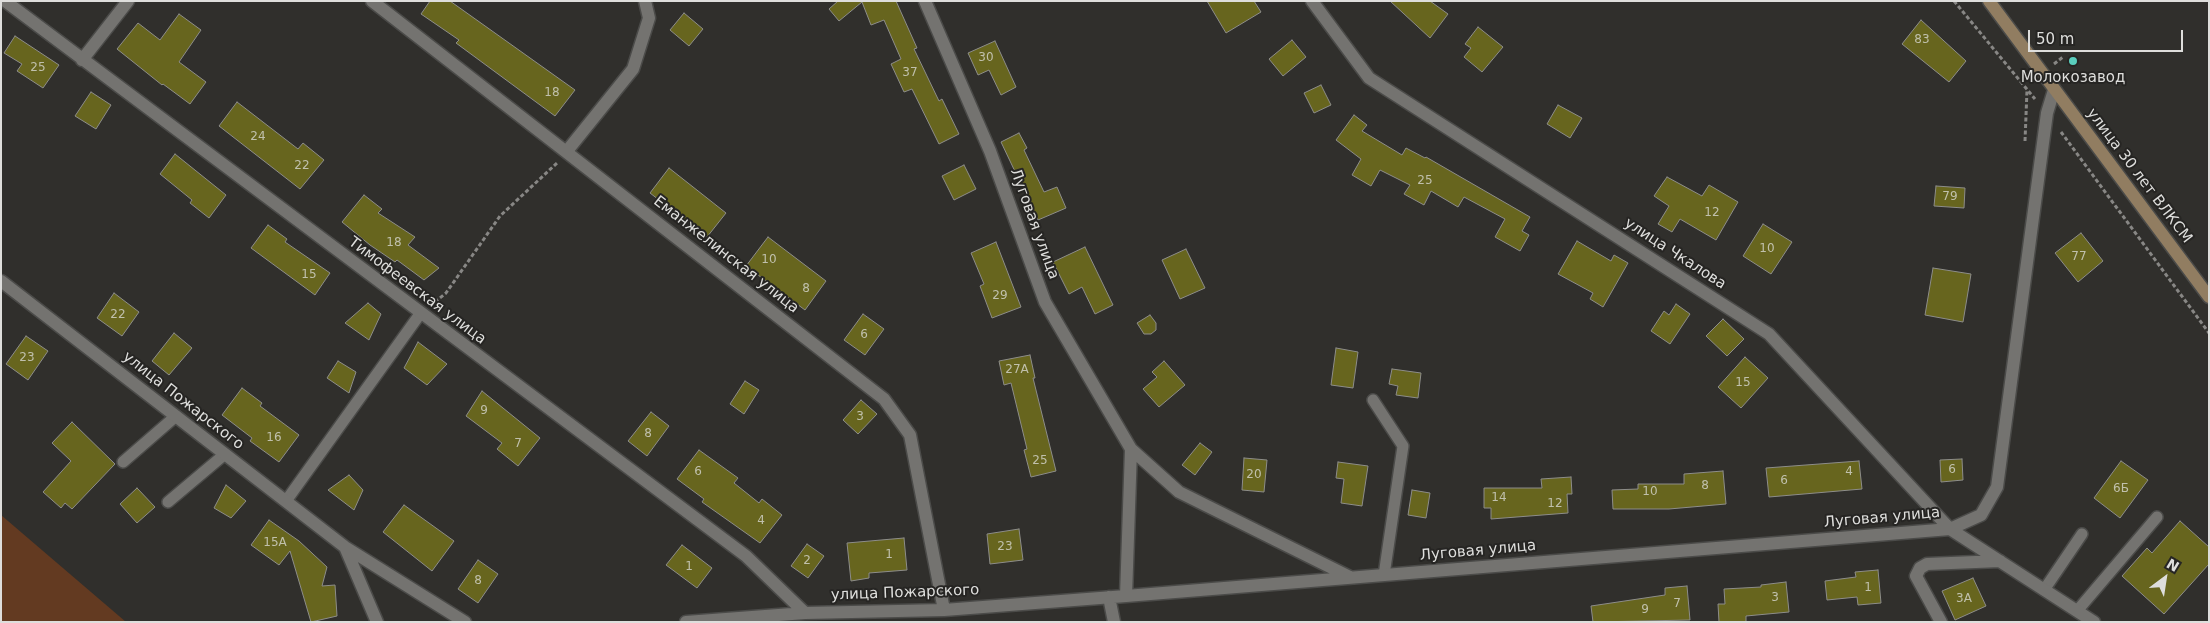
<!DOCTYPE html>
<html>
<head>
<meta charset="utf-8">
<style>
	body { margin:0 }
	#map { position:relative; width:2210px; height:623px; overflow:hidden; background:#302f2c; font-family:"DejaVu Sans",sans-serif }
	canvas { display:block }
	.frame { position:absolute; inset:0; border:2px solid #dededc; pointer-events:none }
	.north { position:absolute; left:2140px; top:553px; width:50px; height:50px; -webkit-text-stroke:4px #262523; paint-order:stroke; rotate:31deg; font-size:14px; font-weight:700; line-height:20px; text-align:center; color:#dededc }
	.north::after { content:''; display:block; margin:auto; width:18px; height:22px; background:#dededc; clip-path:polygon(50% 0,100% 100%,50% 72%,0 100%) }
	.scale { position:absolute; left:2028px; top:30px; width:155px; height:22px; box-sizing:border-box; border:2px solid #dededc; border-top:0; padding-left:6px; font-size:15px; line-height:18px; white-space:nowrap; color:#dededc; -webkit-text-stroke:4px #262523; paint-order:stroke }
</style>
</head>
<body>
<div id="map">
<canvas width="2210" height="623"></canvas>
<div class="frame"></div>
<div class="north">N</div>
<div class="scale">50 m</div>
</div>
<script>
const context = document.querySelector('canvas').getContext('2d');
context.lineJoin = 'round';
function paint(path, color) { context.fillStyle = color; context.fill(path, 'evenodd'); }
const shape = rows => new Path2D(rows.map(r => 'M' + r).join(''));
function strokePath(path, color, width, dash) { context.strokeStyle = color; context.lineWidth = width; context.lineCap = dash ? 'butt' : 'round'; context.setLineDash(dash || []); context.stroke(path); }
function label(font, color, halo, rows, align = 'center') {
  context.font = font + ' "DejaVu Sans",sans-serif'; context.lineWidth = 4; context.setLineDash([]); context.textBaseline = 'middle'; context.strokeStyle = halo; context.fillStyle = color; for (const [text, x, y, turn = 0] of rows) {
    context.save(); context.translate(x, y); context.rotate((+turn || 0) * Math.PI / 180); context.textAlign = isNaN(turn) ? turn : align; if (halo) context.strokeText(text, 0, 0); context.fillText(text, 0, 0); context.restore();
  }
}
const green = shape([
	[1,515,126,622,1,622]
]);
const building = shape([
	[430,1,450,1,575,90,555,116,456,43,459,40,421,14,430,1],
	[838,1,896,1,917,48,914,49,939,101,942,99,959,134,939,144,912,89,904,92,891,64,901,59,884,20,871,25,862,2,839,21,829,9,838,1],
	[1207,1,1254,1,1261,12,1226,33,1207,1],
	[1390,1,1430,1,1448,14,1430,38,1390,1],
	[684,13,703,29,689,46,670,30,684,13],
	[179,14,201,30,179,62,206,82,190,104,163,84,162,85,117,49,138,23,160,40,179,14],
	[1921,20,1966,61,1949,82,1902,44,1921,20],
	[1478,27,1503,47,1482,72,1464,57,1471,48,1465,44,1478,27],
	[15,36,59,65,43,88,17,71,22,64,4,53,15,36],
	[1292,40,1306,57,1283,76,1269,59,1292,40],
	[995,41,1016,87,1001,95,989,70,978,75,968,53,995,41],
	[1321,85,1331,105,1314,113,1304,93,1321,85],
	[91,92,111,105,96,129,75,116,91,92],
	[237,102,298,149,303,143,324,160,300,189,219,126,237,102],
	[1558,105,1582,118,1570,138,1547,124,1558,105],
	[1354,115,1367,125,1362,131,1402,155,1406,148,1425,158,1426,157,1530,217,1522,231,1529,235,1520,251,1495,237,1505,219,1464,197,1458,207,1431,191,1424,205,1404,194,1410,185,1380,170,1371,186,1352,175,1361,159,1336,140,1354,115],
	[1019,133,1027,148,1024,150,1044,192,1057,187,1066,208,1038,220,1001,142,1019,133],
	[175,154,226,195,209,218,190,203,192,200,160,174,175,154],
	[964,165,976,189,954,200,942,176,964,165],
	[669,168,726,213,707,237,650,193,669,168],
	[1667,177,1702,196,1709,185,1738,202,1716,240,1680,219,1672,232,1658,224,1669,206,1654,196,1667,177],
	[1936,186,1965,188,1964,208,1934,206,1936,186],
	[364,195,382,209,378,213,415,237,408,245,439,268,424,280,397,260,395,262,370,245,342,222,364,195],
	[1763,224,1792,242,1771,274,1743,256,1763,224],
	[268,225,287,239,285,242,330,273,315,295,251,248,268,225],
	[2081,233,2103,261,2078,282,2055,253,2081,233],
	[768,237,826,281,805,310,746,266,768,237],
	[1577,241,1611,261,1614,255,1628,263,1603,307,1590,299,1593,293,1558,274,1577,241],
	[996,242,1021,307,992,318,980,286,984,284,971,253,996,242],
	[1085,247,1113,305,1095,314,1082,287,1069,294,1053,262,1085,247],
	[1186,249,1205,288,1180,299,1162,260,1186,249],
	[1933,268,1971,274,1963,322,1925,315,1933,268],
	[114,293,139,312,122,336,97,318,114,293],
	[368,303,381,314,369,340,345,323,368,303],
	[1676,304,1690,314,1670,344,1651,331,1664,311,1669,315,1676,304],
	[863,314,884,329,865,355,844,340,863,314],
	[1150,315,1156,323,1156,330,1151,334,1144,334,1137,323,1150,315],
	[1723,319,1744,339,1727,356,1706,336,1723,319],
	[174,333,192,348,169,375,152,361,174,333],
	[26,336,48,351,28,380,6,364,26,336],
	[418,342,447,364,427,385,404,368,418,342],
	[1336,348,1358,352,1353,388,1331,385,1336,348],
	[1030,355,1035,378,1033,378,1056,471,1031,477,1024,450,1027,449,1011,383,1004,385,999,361,1030,355],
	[1745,357,1768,378,1741,408,1718,387,1745,357],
	[338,361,356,372,349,393,327,378,338,361],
	[1164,361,1185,385,1159,407,1143,389,1157,377,1152,372,1164,361],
	[1392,369,1421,373,1418,398,1396,395,1398,386,1389,384,1392,369],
	[745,381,759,390,744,414,730,404,745,381],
	[242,388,262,403,260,406,299,435,279,462,250,441,252,438,222,415,242,388],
	[482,391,540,438,518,466,497,449,502,443,466,416,482,391],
	[861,400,877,414,858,434,843,420,861,400],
	[651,412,669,426,647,456,628,441,651,412],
	[72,422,115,464,72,509,65,503,61,508,43,492,71,461,52,443,72,422],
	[1200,443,1212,452,1195,475,1182,465,1200,443],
	[699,450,738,478,734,483,759,503,762,499,782,515,760,543,702,502,704,499,677,479,699,450],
	[1244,458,1267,460,1264,492,1242,490,1244,458],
	[1962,459,1963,480,1941,482,1940,460,1962,459],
	[1859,461,1862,489,1769,497,1766,468,1859,461],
	[2121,461,2148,480,2120,518,2094,498,2121,461],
	[1338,462,1368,466,1362,506,1341,503,1344,479,1336,478,1338,462],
	[1723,471,1726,504,1669,509,1613,509,1612,490,1638,489,1638,484,1684,484,1684,474,1723,471],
	[349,475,363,490,354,510,328,490,349,475],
	[1571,477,1572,494,1567,494,1568,513,1491,519,1491,508,1484,508,1484,488,1542,488,1541,479,1571,477],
	[226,485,246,501,231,518,214,508,226,485],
	[137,488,155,507,137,523,120,504,137,488],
	[1412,490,1430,493,1426,518,1408,515,1412,490],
	[404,505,454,541,432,571,383,532,404,505],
	[269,520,299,541,327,567,322,586,335,585,337,616,311,622,290,551,279,565,251,545,269,520],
	[2180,521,2209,547,2209,564,2164,614,2122,576,2147,548,2152,553,2180,521],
	[1019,529,1023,560,990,564,987,534,1019,529],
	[904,538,907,570,869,573,869,578,851,581,847,543,904,538],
	[807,544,824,556,808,578,791,566,807,544],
	[682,545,712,568,697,588,666,565,682,545],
	[478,560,498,574,478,603,458,589,478,560],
	[1878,570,1881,603,1858,605,1857,597,1827,600,1825,581,1856,577,1855,572,1878,570],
	[1973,578,1986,606,1955,620,1942,591,1973,578],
	[1786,582,1789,612,1746,616,1746,622,1719,622,1718,604,1725,604,1724,589,1761,587,1761,585,1786,582],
	[1687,586,1690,620,1593,622,1591,606,1665,595,1665,588,1687,586]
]);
const path = shape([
	[1954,1,2035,99],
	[2054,64,2063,57],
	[2061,132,2209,333],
	[2025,141,2027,90],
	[435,302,446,293,500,216,557,163]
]);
const service = shape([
	[1373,400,1403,446,1384,575],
	[123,462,176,416],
	[286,501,420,314],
	[168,502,225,454],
	[2044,590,2082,534],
	[2077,611,2157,517]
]);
const minor = shape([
	[5,1,746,556,805,613],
	[372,1,884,399,910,435,944,610],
	[925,1,990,151,1045,302,1131,449,1126,596,1950,529,1981,515,1997,487,2047,113,2054,90],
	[1312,1,1369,78,1769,334,1950,529,2094,622],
	[82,60,128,1],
	[567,151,633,69,649,18,645,1],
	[1,281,345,547,465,622],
	[1131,449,1179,492,1350,577],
	[345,547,377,622],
	[1109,597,1114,622],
	[686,622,805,613,944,610,1126,596],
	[1941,622,1916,576,1920,568,1927,564,2000,561]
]);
const secondary = shape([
	[1989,1,2209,297]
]);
const markers = [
	[2073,61,5,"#5acebd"]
];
const numberNames = [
	["83",1922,40],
	["30",986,58],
	["25",38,68],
	["37",910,73],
	["18",552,93],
	["24",258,137],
	["22",302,166],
	["25",1425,181],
	["79",1950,197],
	["12",1712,213],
	["18",394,243],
	["10",1767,249],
	["77",2079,257],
	["10",769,260],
	["15",309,275],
	["8",806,289],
	["29",1000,296],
	["22",118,315],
	["6",864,335],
	["23",27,358],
	["27А",1017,370],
	["15",1743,383],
	["9",484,411],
	["3",860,417],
	["8",648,434],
	["16",274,438],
	["7",518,444],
	["25",1040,461],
	["6",1952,470],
	["6",698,472],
	["4",1849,472],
	["20",1254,475],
	["6",1784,481],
	["8",1705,486],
	["6Б",2121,489],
	["10",1650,492],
	["14",1499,498],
	["12",1555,504],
	["4",761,521],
	["15А",275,543],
	["23",1005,547],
	["1",889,555],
	["2",807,561],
	["1",689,567],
	["8",478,581],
	["1",1868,588],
	["3",1775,598],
	["3А",1964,599],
	["7",1677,604],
	["9",1645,610]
];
const poiNames = [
	["Молокозавод",2073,78]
];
const streetNames = [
	["улица 30 лет ВЛКСМ",2139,176,53],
	["Луговая улица",1034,224,70],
	["улица Чкалова",1675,254,33],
	["Еманжелинская улица",726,255,38],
	["Тимофеевская улица",417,291,37],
	["улица Пожарского",183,401,38],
	["Луговая улица",1882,518,-5],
	["Луговая улица",1478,551,-5],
	["улица Пожарского",905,593,-2]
];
paint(green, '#633a21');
paint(building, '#67651e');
strokePath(building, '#8d8d8a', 1);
strokePath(service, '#4b4b49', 14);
strokePath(minor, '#4b4b49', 15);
strokePath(secondary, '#4b4b49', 15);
strokePath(path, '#888785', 3, [4, 2.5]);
strokePath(service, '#747370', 11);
strokePath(minor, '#747370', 12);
strokePath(secondary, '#917d61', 12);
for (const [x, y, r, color] of markers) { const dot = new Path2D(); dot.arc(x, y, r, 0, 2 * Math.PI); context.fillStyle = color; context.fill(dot); strokePath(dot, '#262523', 2); }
label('12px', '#c0c0ac', null, numberNames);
label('15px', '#dededc', '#262523', poiNames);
label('15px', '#dededc', '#262523', streetNames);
</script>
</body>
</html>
